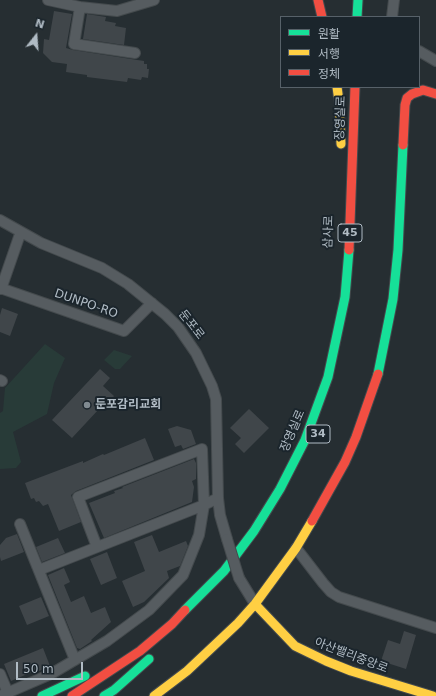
<!DOCTYPE html>
<html>
<head>
<meta charset="utf-8">
<style>
	body { margin:0 }
	#map { position:relative; width:436px; height:696px; overflow:hidden; background:#262e32; font-family:"DejaVu Sans","Noto Sans KR",sans-serif }
	canvas { display:block }
	.legend { position:absolute; left:280px; top:16px; width:140px; height:72px; box-sizing:border-box; background:#1b252c; border:1px solid #576169; margin:0; padding:5px 7px; list-style:none; font-size:12px; color:#b0bbc4 }
	.legend li { display:flex; align-items:center; gap:8px; height:20px }
	.legend b { width:20px; border:1px solid #576169 }
	.north { position:absolute; left:16px; top:16px; width:40px; height:40px; -webkit-text-stroke:3px #1b252c; paint-order:stroke; rotate:17deg; font-size:11px; font-weight:700; line-height:16px; text-align:center; color:#b0bbc4 }
	.north::after { content:''; display:block; margin:auto; width:14px; height:18px; background:#b0bbc4; clip-path:polygon(50% 0,100% 100%,50% 72%,0 100%) }
	.scale { position:absolute; left:16px; top:662px; width:67px; height:18px; box-sizing:border-box; border:2px solid #b0bbc4; border-top:0; padding-left:5px; font-size:12px; line-height:14px; white-space:nowrap; color:#b0bbc4; -webkit-text-stroke:3px #1b252c; paint-order:stroke }
</style>
</head>
<body>
<div id="map">
<canvas width="436" height="696"></canvas>
<ul class="legend">
<li><b style="height:5px;background:#16e098"></b>원활</li>
<li><b style="height:5px;background:#ffcf43"></b>서행</li>
<li><b style="height:5px;background:#f24e42"></b>정체</li>
</ul>
<div class="north">N</div>
<div class="scale">50 m</div>
</div>
<script>
const context = document.querySelector('canvas').getContext('2d');
context.lineJoin = 'round';
function paint(path, color) { context.fillStyle = color; context.fill(path, 'evenodd'); }
const shape = rows => new Path2D(rows.map(r => 'M' + r).join(''));
function strokePath(path, color, width, dash) { context.strokeStyle = color; context.lineWidth = width; context.lineCap = dash ? 'butt' : 'round'; context.setLineDash(dash || []); context.stroke(path); }
function label(font, color, halo, rows, align = 'center') {
  context.font = font + ' "DejaVu Sans","Noto Sans KR",sans-serif'; context.lineWidth = 4; context.setLineDash([]); context.textBaseline = 'middle'; context.strokeStyle = halo; context.fillStyle = color; for (const [text, x, y, turn = 0] of rows) {
    context.save(); context.translate(x, y); context.rotate((+turn || 0) * Math.PI / 180); context.textAlign = isNaN(turn) ? turn : align; if (halo) context.strokeText(text, 0, 0); context.fillText(text, 0, 0); context.restore();
  }
}
const green = shape([
	[45,344,65,358,54,383,47,414,13,432,21,462,16,468,0,469,0,413,3,411,5,388],
	[114,350,132,356,120,369,115,369,104,360]
]);
const building = shape([
	[54,11,72,14,66,48,73,50,144,61,144,64,147,64,147,69,149,69,148,78,142,77,141,80,128,78,127,82,87,77,87,75,66,72,67,64,52,62,43,53,44,39,49,40],
	[87,14,106,17,105,21,116,23,115,26,126,28,124,45,83,39],
	[2,308,18,314,10,336,0,332,0,315],
	[100,369,110,378,103,386,114,396,101,411,99,409,72,438,52,420],
	[249,409,269,428,244,453,235,444,241,438,230,428],
	[177,426,191,430,196,444,183,449,181,445,175,447,168,429],
	[145,438,154,460,76,491,71,495,81,522,59,531,48,504,43,506,39,501,36,502,34,498,31,499,25,483,83,461,83,463,103,454,104,455],
	[194,459,196,463,196,479,192,481,194,487,192,502,104,538,89,503,115,493,114,491,123,488,122,487],
	[17,534,24,552,1,561,0,557,0,545,6,538],
	[152,535,159,552,186,541,188,546,180,566,167,571,169,578,144,602,133,607,122,581,145,571,134,542],
	[58,538,65,553,42,562,36,547],
	[107,552,117,578,101,585,90,559],
	[64,568,70,582,64,585,71,602,84,596,91,613,105,607,111,622,91,640,92,641,80,649,77,648,48,575],
	[41,597,49,616,27,625,19,606],
	[404,631,416,635,406,669,381,661,388,640,400,644],
	[43,648,50,666,39,671,39,669,11,681,4,664]
]);
const street = shape([
	[48,0,80,7,117,11,154,0],
	[80,7,74,44,135,53],
	[392,17,394,0],
	[419,51,436,61],
	[0,220,41,243,102,268,128,284,165,314,178,327,196,353,212,386,216,399,218,498,220,515,227,539],
	[0,288,124,331,152,303],
	[1,289,19,237],
	[0,380,2,381],
	[20,524,75,660],
	[296,548,323,583,331,592,339,597,436,628],
	[39,570,204,505,218,498],
	[239,578,255,604],
	[0,674,8,693],
	[0,696,51,674,107,641,149,610,183,575,199,535,204,505,202,449,78,497,97,547]
]);
const fast = shape([
	[357,17,358,0],
	[378,374,393,299,398,250,403,145],
	[185,610,224,571,254,531,280,489,305,440,328,377,345,297,349,250],
	[42,696,85,676],
	[104,696,114,690,149,659]
]);
const slow = shape([
	[337,87,339,101,341,144],
	[255,604,295,646,326,661,351,671,433,696],
	[154,696,187,671,238,623,255,604,296,548,312,521]
]);
const jam = shape([
	[318,0,322,17],
	[403,145,405,105,407,98,412,94,423,90,436,94],
	[349,250,355,87],
	[312,521,345,462,356,437,378,374],
	[72,696,140,651,172,624,185,610]
]);
const streetBridge = shape([
	[227,539,239,578]
]);
const markers = [
	[87,405,4,"#808a91"]
];
const shields = [
	[350,233,24],
	[318,434,24]
];
const shieldNames = [
	["45",350,233],
	["34",318,434]
];
const streetNames = [
	["장영실로",341,118,-88],
	["삼사로",329,232,-88],
	["DUNPO-RO",86,304,19],
	["둔포로",191,325,52],
	["장영실로",293,431,-67],
	["아산밸리중앙로",351,656,21]
];
const poiNames = [
	["둔포감리교회",95,405]
];
paint(green, '#283b38');
paint(building, '#40464a');
strokePath(street, '#444a4d', 12);
strokePath(fast, '#444a4d', 11);
strokePath(slow, '#444a4d', 11);
strokePath(jam, '#444a4d', 11);
strokePath(street, '#565c60', 10);
strokePath(fast, '#16e098', 9);
strokePath(slow, '#ffcf43', 9);
strokePath(jam, '#f24e42', 9);
strokePath(streetBridge, '#444a4d', 12, []);
strokePath(streetBridge, '#565c60', 10);
for (const [x, y, r, color] of markers) { const dot = new Path2D(); dot.arc(x, y, r, 0, 2 * Math.PI); context.fillStyle = color; context.fill(dot); strokePath(dot, '#1b252c', 1.5); }
for (const [x, y, w] of shields) { const box = new Path2D(); box.roundRect(x - w / 2, y - 9, w, 18, 3); context.fillStyle = '#1b252c'; context.fill(box); strokePath(box, '#b0bbc4', 1); }
label('bold 11px', '#b0bbc4', null, shieldNames);
label('12px', '#b0bbc4', '#1b252c', streetNames);
label('bold 12px', '#b0bbc4', '#1b252c', poiNames, 'left');
</script>
</body>
</html>
